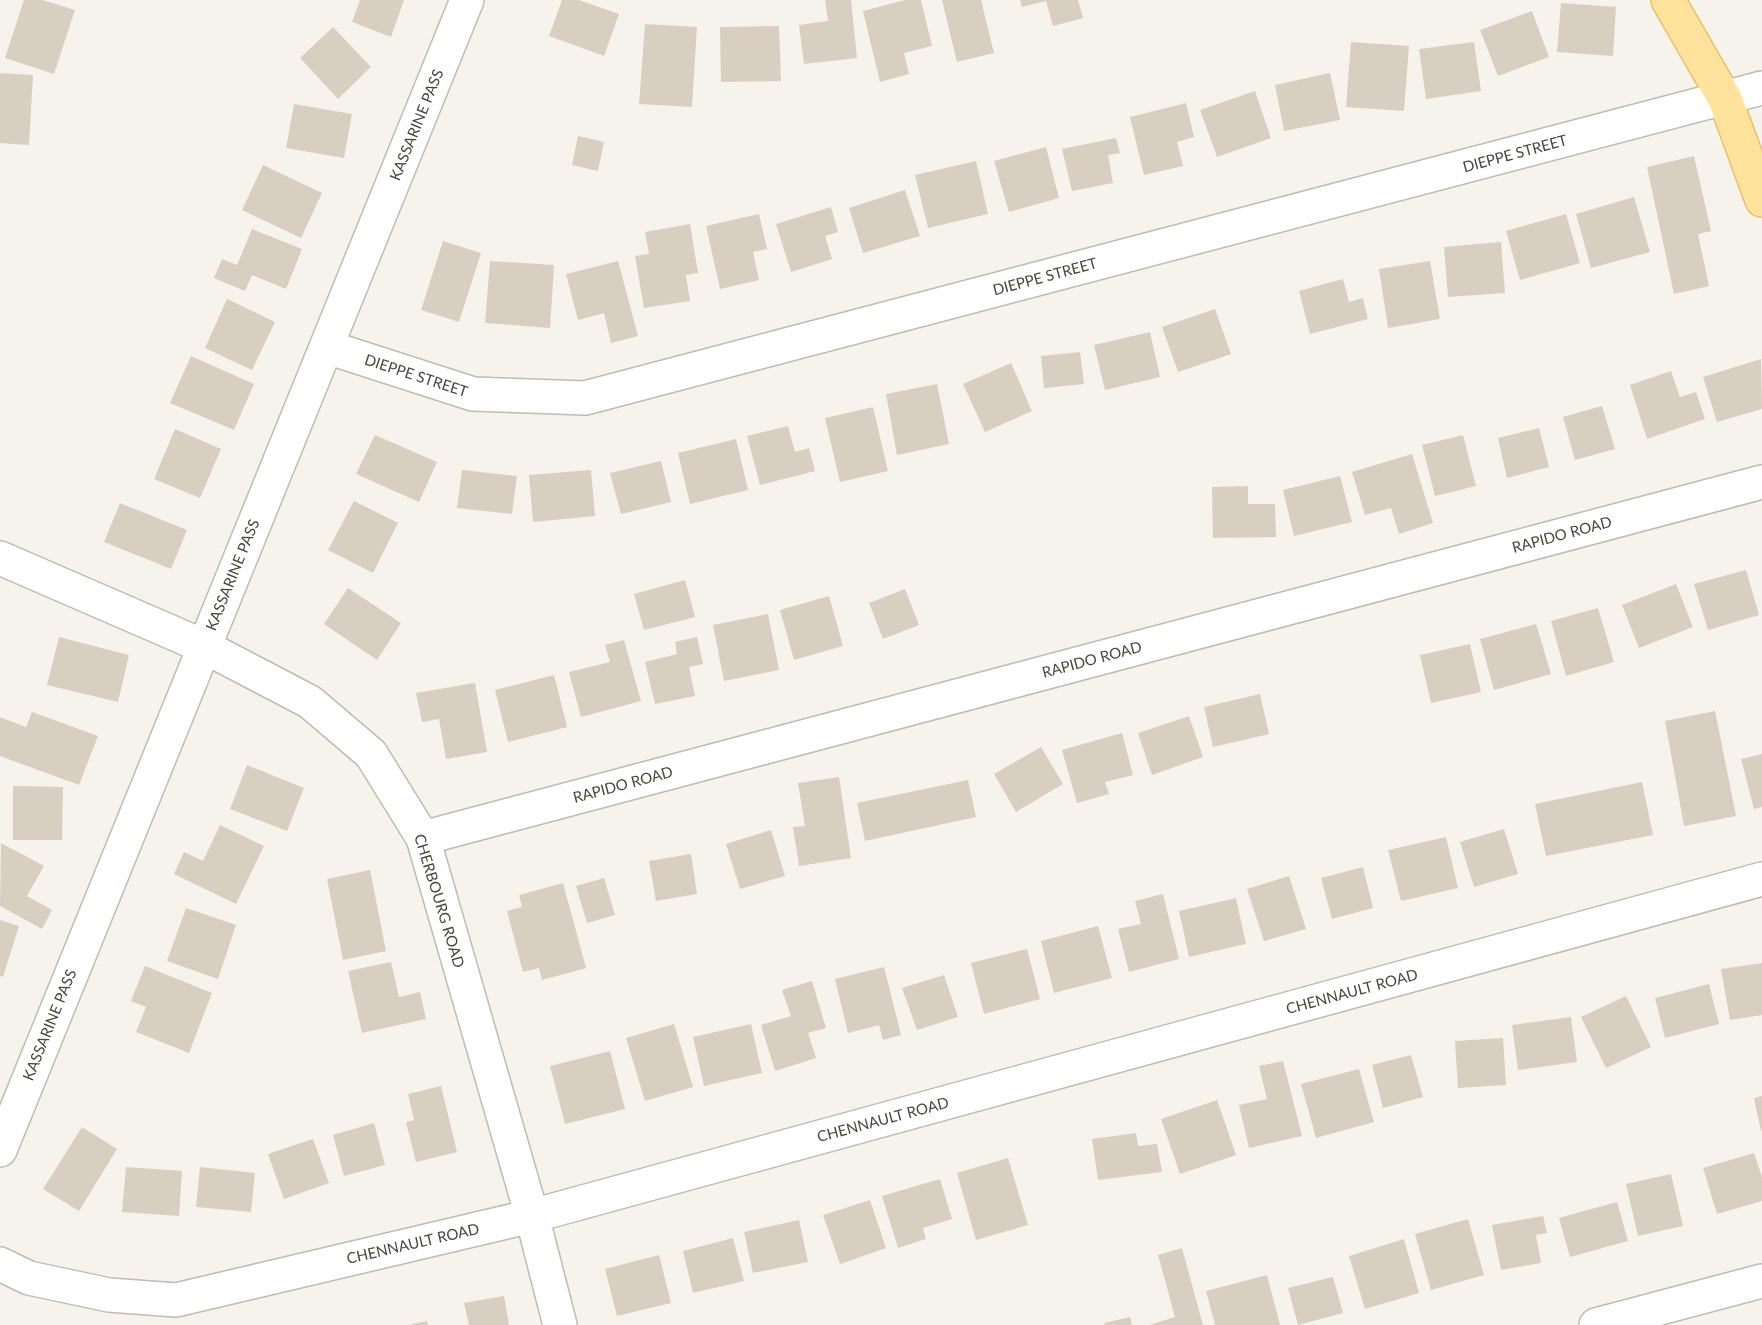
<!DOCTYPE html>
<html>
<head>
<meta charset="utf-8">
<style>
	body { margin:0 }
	canvas { display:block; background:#f6f3ec }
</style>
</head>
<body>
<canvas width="1762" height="1325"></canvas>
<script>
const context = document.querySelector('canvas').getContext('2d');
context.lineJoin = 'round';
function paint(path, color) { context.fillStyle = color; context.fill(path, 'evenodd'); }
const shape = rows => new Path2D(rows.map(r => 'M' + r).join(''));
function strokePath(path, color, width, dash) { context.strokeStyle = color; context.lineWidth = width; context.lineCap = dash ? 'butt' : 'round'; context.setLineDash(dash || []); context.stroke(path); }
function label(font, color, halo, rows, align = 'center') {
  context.font = font + ' Lato,sans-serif'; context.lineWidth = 5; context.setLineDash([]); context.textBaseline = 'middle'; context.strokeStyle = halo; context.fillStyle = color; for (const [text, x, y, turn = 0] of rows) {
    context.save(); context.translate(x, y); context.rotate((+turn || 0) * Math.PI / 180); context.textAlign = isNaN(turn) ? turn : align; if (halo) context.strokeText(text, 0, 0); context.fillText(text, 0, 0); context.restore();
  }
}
const building = shape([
	[24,0,43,0,75,10,54,74,5,58],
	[360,0,404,0,391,37,352,22],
	[562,0,579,0,619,14,604,56,549,36],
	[825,0,851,0,857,58,804,64,799,25,828,21],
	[905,0,921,0,932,46,904,53,909,74,880,82,863,11],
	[942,0,981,0,994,53,957,62],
	[1020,0,1078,0,1083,18,1053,26,1046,1,1022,7],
	[1561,3,1616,7,1613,56,1557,52],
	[1532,11,1549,57,1498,76,1480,30],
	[645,24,697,27,692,107,639,104],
	[779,26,781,81,721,82,720,27],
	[333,27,371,67,338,99,300,58],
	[1351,42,1409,46,1404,111,1346,107],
	[1474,42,1481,91,1426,99,1419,49],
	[0,73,33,75,29,145,0,143],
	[1330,73,1340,120,1284,131,1275,85],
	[1255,91,1271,138,1217,157,1200,110],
	[1186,103,1194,137,1177,142,1183,166,1144,175,1130,117],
	[294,104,352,114,344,158,286,148],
	[578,136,604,142,598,171,572,165],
	[1116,138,1120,153,1108,155,1113,183,1072,191,1062,149],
	[1046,147,1059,198,1009,212,994,161],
	[1694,156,1711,231,1698,234,1709,286,1674,294,1647,167],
	[976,161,988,214,928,228,915,175],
	[263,165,322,193,301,238,242,210],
	[905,190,920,236,863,253,849,208],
	[1634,197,1650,252,1591,268,1576,214],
	[831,207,838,232,825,236,832,259,791,272,776,224],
	[759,214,767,249,753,252,759,280,720,289,706,226],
	[1566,214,1580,263,1520,280,1506,231],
	[690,224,698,273,686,275,690,301,644,308,635,256,649,254,645,232],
	[252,229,302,249,286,289,252,275,245,291,214,278,222,259,237,265],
	[443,241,481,253,459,322,421,310],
	[1501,242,1505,293,1448,297,1444,247],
	[490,261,554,265,550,328,485,323],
	[618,261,638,336,611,343,604,313,578,320,566,274],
	[1430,261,1440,319,1388,328,1379,269],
	[1343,279,1349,302,1363,298,1368,319,1310,334,1299,291],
	[227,299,275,322,252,370,205,348],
	[1215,309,1231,354,1178,372,1162,327],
	[1150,332,1160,377,1105,390,1094,345],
	[1080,352,1084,384,1044,388,1041,356],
	[191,356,254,384,234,430,170,403],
	[1761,359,1762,409,1717,422,1703,377],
	[1011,363,1032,411,985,432,963,384],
	[1671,371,1680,397,1696,392,1705,419,1647,439,1630,385],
	[937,384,949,444,897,455,886,394],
	[1602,406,1615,449,1575,460,1563,417],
	[873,407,888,471,840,482,825,418],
	[788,426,795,452,809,448,815,471,760,485,747,436],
	[1539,428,1549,467,1507,478,1498,438],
	[175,429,221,449,200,498,154,479],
	[375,435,437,462,419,502,356,474],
	[1463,435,1476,486,1435,496,1422,445],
	[736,439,748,490,690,504,678,453],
	[1412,454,1433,523,1399,534,1391,508,1365,515,1352,472],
	[661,461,671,502,621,514,610,473],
	[462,470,517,476,512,514,457,508],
	[591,470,595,516,533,522,529,475],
	[1340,476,1352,522,1294,536,1283,490],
	[1248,486,1248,504,1275,504,1276,537,1213,538,1212,487],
	[354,501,398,523,373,573,328,550],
	[120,503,187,530,171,569,104,542],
	[1746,570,1759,615,1708,630,1694,584],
	[685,580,695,617,644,630,634,594],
	[1676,584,1693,627,1639,648,1622,605],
	[348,588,401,623,377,660,324,624],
	[905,589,919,625,883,639,869,603],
	[829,596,843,646,794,660,780,610],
	[1598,608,1614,662,1566,676,1551,621],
	[768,614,779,670,724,681,713,625],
	[1536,624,1551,674,1494,690,1480,639],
	[59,637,129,655,118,702,47,685],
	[697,637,703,664,689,667,695,696,655,704,645,662,677,654,675,642],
	[624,640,641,701,581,717,569,672,610,662,605,645],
	[1470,644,1481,692,1431,703,1420,655],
	[554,675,567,727,508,742,495,690],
	[475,683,487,752,446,759,439,719,422,722,416,693],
	[1260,694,1269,734,1213,747,1204,707],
	[1715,711,1736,816,1684,826,1665,721],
	[32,712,98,736,79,785,0,756,0,717,26,727],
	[1189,716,1203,757,1152,775,1138,733],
	[1122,733,1133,775,1105,782,1109,794,1077,803,1062,750],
	[1041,747,1063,784,1016,812,994,774],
	[1762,754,1762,807,1754,809,1741,759],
	[247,765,304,788,287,831,230,809],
	[839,777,851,858,799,866,793,827,805,826,798,783],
	[968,780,976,817,865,841,857,803],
	[1642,782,1653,835,1546,856,1535,804],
	[13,786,63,787,62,840,13,840],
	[220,825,264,846,236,904,174,874,184,852,203,861],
	[1504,829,1518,874,1474,887,1460,842],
	[771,830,785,876,740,889,726,844],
	[1446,837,1458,888,1401,901,1388,850],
	[1,843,44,866,27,896,52,910,42,929,0,906],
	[691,854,697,894,656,901,649,861],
	[1363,867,1373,908,1332,919,1321,878],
	[370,870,386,951,343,960,327,879],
	[1289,876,1306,929,1264,941,1247,889],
	[604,878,615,915,587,923,576,886],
	[563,883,586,968,542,980,539,968,523,972,507,911,522,907,519,895],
	[1163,894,1179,959,1129,972,1118,929,1141,924,1135,901],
	[1236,898,1246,944,1189,957,1179,911],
	[186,908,236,925,218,979,167,961],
	[0,920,19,926,3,977,0,976],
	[1098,926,1112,978,1054,993,1041,941],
	[1027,949,1040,999,984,1014,971,963],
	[391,962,399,997,420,992,426,1019,362,1033,348,971],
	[1762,963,1762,1015,1730,1020,1721,969],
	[145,966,212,993,189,1053,136,1032,146,1007,131,1001],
	[884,967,901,1035,883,1040,879,1025,848,1033,835,979],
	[944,975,958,1017,917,1030,902,988],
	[812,981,826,1028,808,1033,816,1058,775,1071,761,1025,791,1016,782,990],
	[1709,984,1719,1024,1665,1038,1655,998],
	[1626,996,1651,1047,1606,1068,1581,1017],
	[1571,1017,1577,1062,1518,1070,1512,1025],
	[674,1024,693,1087,645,1101,626,1038],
	[751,1024,762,1073,704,1086,693,1037],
	[1503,1038,1506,1085,1458,1088,1455,1041],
	[610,1051,625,1109,565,1124,550,1066],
	[1411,1055,1423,1097,1383,1108,1372,1065],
	[1283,1061,1302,1136,1249,1148,1239,1105,1267,1099,1259,1066],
	[1359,1069,1374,1122,1316,1138,1301,1084],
	[441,1086,457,1152,416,1162,406,1122,414,1120,408,1094],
	[1762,1096,1762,1131,1761,1131,1754,1098],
	[1217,1100,1236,1155,1180,1174,1161,1119],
	[374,1123,385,1165,344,1176,333,1135],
	[82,1127,117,1149,79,1211,43,1189],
	[1136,1133,1138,1146,1157,1144,1162,1172,1098,1180,1092,1139],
	[313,1139,329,1183,284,1199,268,1154],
	[1754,1153,1762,1177,1762,1201,1717,1214,1703,1168],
	[1008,1158,1028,1225,976,1240,957,1173],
	[126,1167,182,1171,179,1216,122,1212],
	[200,1167,255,1173,251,1212,196,1207],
	[1671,1174,1683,1226,1638,1236,1626,1184],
	[940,1179,952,1219,923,1228,926,1239,898,1248,882,1196],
	[870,1200,886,1248,840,1264,823,1215],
	[1617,1202,1628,1241,1570,1257,1559,1218],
	[1543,1216,1547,1233,1536,1235,1541,1263,1501,1270,1492,1225],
	[1468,1219,1484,1275,1431,1290,1415,1234],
	[799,1220,808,1262,753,1273,744,1232],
	[733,1238,744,1281,693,1293,683,1251],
	[1404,1239,1419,1293,1365,1309,1349,1256],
	[1182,1248,1203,1325,1149,1325,1175,1317,1158,1255],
	[659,1255,671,1303,617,1316,605,1269],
	[1267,1275,1280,1325,1215,1325,1206,1291],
	[1333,1277,1343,1313,1298,1325,1288,1288],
	[504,1296,509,1325,469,1325,464,1303],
	[1130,1317,1132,1325,1105,1325,1104,1323],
	[427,1321,428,1325,412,1325,412,1324]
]);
const minor = shape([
	[327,347,473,394,585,398,1762,88],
	[0,558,203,646,310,702,371,754,423,838,532,1216,560,1325],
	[423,838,1762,482],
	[0,1150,467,0],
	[0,1264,29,1278,109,1295,176,1300,532,1216,1762,879],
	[1596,1325,1762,1281]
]);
const major = shape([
	[1668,0,1725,99,1762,200]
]);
const streetNames = [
	["KASSARINE PASS",417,125,-68],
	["DIEPPE STREET",1515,154,-15],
	["DIEPPE STREET",1045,277,-15],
	["DIEPPE STREET",416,376,18],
	["RAPIDO ROAD",1562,535,-15],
	["KASSARINE PASS",233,575,-68],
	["RAPIDO ROAD",1092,660,-15],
	["RAPIDO ROAD",623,785,-15],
	["CHERBOURG ROAD",439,901,73],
	["CHENNAULT ROAD",1352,992,-15],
	["KASSARINE PASS",50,1025,-68],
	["CHENNAULT ROAD",883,1120,-15],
	["CHENNAULT ROAD",413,1244,-13]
];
paint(building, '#d8cfc1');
strokePath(minor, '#c2bbae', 36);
strokePath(major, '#e6c16a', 36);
strokePath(minor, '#fff', 33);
strokePath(major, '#ffe39c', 33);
label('15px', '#4b4439', '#fff', streetNames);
</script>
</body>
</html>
